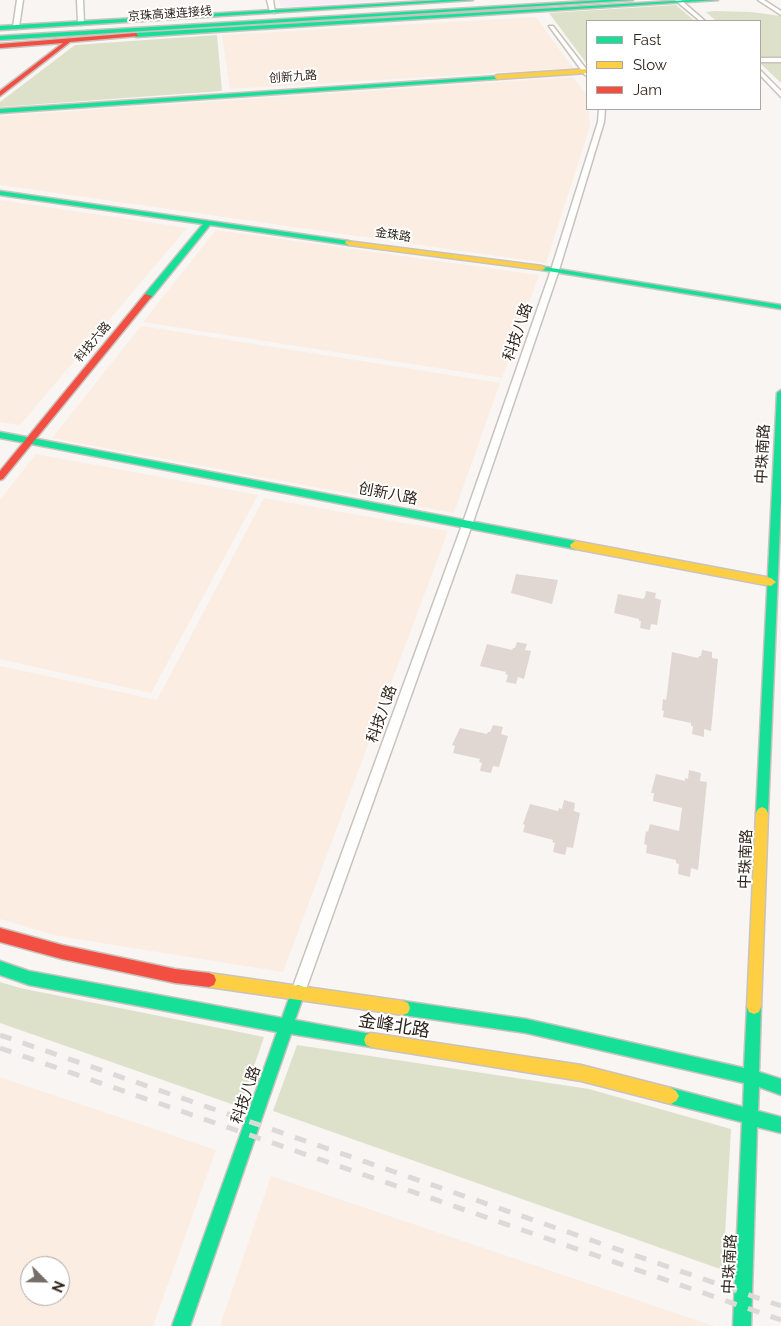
<!DOCTYPE html>
<html>
<head>
<meta charset="utf-8">
<style>
	body { margin:0 }
	#map { position:relative; width:781px; height:1326px; overflow:hidden; background:#f8f5f3; font-family:Raleway,sans-serif }
	canvas { display:block }
	.legend { position:absolute; left:586px; top:20px; width:175px; height:90px; box-sizing:border-box; background:#fff; border:1px solid #aca7a3; margin:0; padding:6px 9px; list-style:none; font-size:15px; color:#2f241a }
	.legend li { display:flex; align-items:center; gap:10px; height:25px }
	.legend b { width:25px; border:1px solid #aca7a3 }
	.north { position:absolute; left:20px; top:1256px; width:50px; height:50px; box-sizing:border-box; background:#fff; border:1px solid #aca7a3; border-radius:50%; rotate:113deg; font-size:14px; font-weight:700; line-height:20px; text-align:center; color:#2f241a }
	.north::after { content:''; display:block; margin:auto; width:18px; height:22px; background:#756d66; clip-path:polygon(50% 0,100% 100%,50% 72%,0 100%) }
</style>
</head>
<body>
<div id="map">
<canvas width="781" height="1326"></canvas>
<ul class="legend">
<li><b style="height:6px;background:#16e098"></b>Fast</li>
<li><b style="height:6px;background:#ffcf43"></b>Slow</li>
<li><b style="height:6px;background:#f24e42"></b>Jam</li>
</ul>
<div class="north">N</div>
</div>
<script>
const context = document.querySelector('canvas').getContext('2d');
context.lineJoin = 'round';
function paint(path, color) { context.fillStyle = color; context.fill(path, 'evenodd'); }
const shape = rows => new Path2D(rows.map(r => 'M' + r).join(''));
function strokePath(path, color, width, dash) { context.strokeStyle = color; context.lineWidth = width; context.lineCap = dash ? 'butt' : 'round'; context.setLineDash(dash || []); context.stroke(path); }
function label(font, color, halo, rows, align = 'center') {
  context.font = font + ' Raleway,"Noto Sans SC",sans-serif'; context.lineWidth = 4; context.setLineDash([]); context.textBaseline = 'middle'; context.strokeStyle = halo; context.fillStyle = color; for (const [text, x, y, turn = 0] of rows) {
    context.save(); context.translate(x, y); context.rotate((+turn || 0) * Math.PI / 180); context.textAlign = isNaN(turn) ? turn : align; if (halo) context.strokeText(text, 0, 0); context.fillText(text, 0, 0); context.restore();
  }
}
const commercial = shape([
	[279,0,401,0,281,7]
]);
const built = shape([
	[536,17,573,68,230,89,222,35],
	[573,77,587,95,590,126,546,263,0,185,0,116],
	[0,200,187,228,20,425,0,422],
	[216,230,539,275,502,378,143,322],
	[141,326,500,383,454,513,52,438],
	[36,454,258,495,151,693,0,659,0,500],
	[264,498,448,531,283,972,58,936,0,919,0,666,157,700],
	[0,1077,216,1150,153,1326,0,1326],
	[30,1266,60,1266,60,1296,30,1296],
	[271,1176,714,1326,220,1326]
]);
const green = shape([
	[676,5,695,21,587,21,587,64,549,13],
	[715,11,751,12,781,16,781,83,760,63,760,21,716,21,706,12],
	[217,35,222,91,0,107,0,102,75,45],
	[0,982,20,988,264,1037,240,1107,0,1023],
	[297,1045,589,1089,731,1129,723,1270,273,1111]
]);
const building = shape([
	[516,574,558,580,552,604,511,593],
	[646,591,656,593,655,598,661,600,657,625,651,624,650,630,640,628,641,621,639,621,639,619,614,613,618,594,643,599,645,597],
	[517,642,527,644,525,650,531,651,524,679,518,677,516,684,506,682,508,675,505,674,506,672,480,666,487,644,512,650,513,648,515,648],
	[702,650,712,652,712,658,718,659,711,731,704,729,704,737,692,734,693,726,691,726,691,723,663,717,664,711,662,710,663,699,666,700,667,694,672,652,698,658,699,656,701,656],
	[493,725,503,727,501,734,508,736,499,767,493,766,491,773,480,771,482,763,479,762,480,759,453,753,455,746,452,745,460,728,487,734,488,732,490,732],
	[689,770,701,773,700,781,707,782,698,870,691,868,690,877,678,874,679,864,676,863,676,860,646,853,647,845,644,844,646,831,648,832,650,824,679,831,682,808,653,801,654,793,651,793,656,774,685,781,685,778,688,779],
	[564,800,575,803,574,811,580,813,573,848,567,847,565,855,553,852,555,843,552,842,553,840,523,832,525,825,523,824,530,804,558,811,559,808,562,809]
]);
const street = shape([
	[17,0,23,0,19,27,16,29,13,27,17,0],
	[77,0,83,0,84,23,81,25,78,23,77,0],
	[267,0,273,0,275,13,270,12,267,0],
	[675,0,681,0,705,21,700,21,675,0],
	[758,0,764,0,781,11,781,15,758,0],
	[549,26,553,26,587,70,587,76,585,75,549,26],
	[760,58,781,58,781,62,760,62,760,58],
	[760,70,781,91,781,97,760,75,760,70],
	[599,109,605,109,604,122,559,270,472,525,305,992,303,997,298,999,293,997,291,992,462,525,551,270,598,122,599,109]
]);
const fast = shape([
	[444,0,473,0,0,30,0,26,444,0],
	[605,0,633,0,0,40,0,36,605,0],
	[690,0,718,0,136,37,133,35,136,33,690,0],
	[499,76,497,79,0,113,0,109,499,76],
	[0,191,349,241,353,243,349,245,210,225,151,298,145,298,145,294,203,224,0,195,0,191],
	[539,266,781,305,781,309,542,270,538,268,539,266],
	[781,390,781,501,768,813,766,817,762,819,758,817,756,813,777,393,781,390],
	[0,432,575,541,580,545,575,549,0,438,0,432],
	[0,961,29,971,282,1018,293,987,298,985,303,987,305,992,295,1020,376,1035,378,1040,376,1045,371,1047,291,1034,190,1326,172,1326,277,1032,29,985,0,975,0,961],
	[754,1000,759,1002,761,1007,759,1072,781,1079,781,1095,759,1087,758,1111,781,1117,781,1133,757,1127,751,1326,733,1326,742,1122,671,1104,666,1101,663,1096,666,1091,671,1088,743,1107,744,1083,526,1033,403,1015,398,1013,396,1008,398,1003,403,1001,526,1019,744,1068,747,1007,749,1002,754,1000]
]);
const slow = shape([
	[587,69,587,73,497,79,494,77,497,75,587,69],
	[346,241,542,266,546,268,542,270,349,245,345,243,346,241],
	[575,541,771,578,776,582,771,586,571,548,570,545,575,541],
	[762,807,766,809,768,813,761,1007,759,1012,754,1014,749,1012,747,1007,756,813,758,809,762,807],
	[209,973,403,1001,408,1003,410,1008,408,1013,403,1015,209,987,204,985,202,980,204,975,209,973],
	[371,1033,581,1065,671,1088,676,1091,679,1096,676,1101,671,1104,581,1081,371,1047,366,1045,364,1040,366,1035,371,1033]
]);
const jam = shape([
	[136,33,138,36,70,42,0,96,0,91,63,43,0,48,0,44,136,33],
	[145,294,152,296,3,479,0,480,0,471,145,294],
	[0,928,62,945,175,969,209,973,214,975,216,980,214,985,209,987,175,983,62,959,0,942,0,928]
]);
const rail = shape([
	[0,1035,781,1306],
	[0,1048,781,1320]
]);
const farStreetnames = [
	["京珠高速连接线",170,14,-4],
	["创新九路",293,77,-4],
	["金珠路",393,235,8],
	["科技六路",93,342,-50]
];
const streetNames = [
	["科技八路",518,332,-71],
	["中珠南路",763,454,-87],
	["创新八路",388,494,11],
	["科技八路",382,714,-70],
	["中珠南路",746,859,-88],
	["科技八路",246,1095,-71],
	["中珠南路",730,1264,-87]
];
const nearStreetnames = [
	["金峰北路",394,1026,9]
];
paint(commercial, '#f8edf5');
paint(built, '#fbede2');
paint(green, '#dee1c9');
paint(building, '#e0d7d3');
strokePath(street, '#c9c2bd', 3);
strokePath(fast, '#c9c2bd', 3);
strokePath(slow, '#c9c2bd', 3);
strokePath(jam, '#c9c2bd', 3);
paint(street, '#fefefd');
paint(fast, '#16e098');
paint(slow, '#ffcf43');
paint(jam, '#f24e42');
strokePath(rail, '#dbdad9', 5, [12, 12]);
label('12px', '#2f241a', '#fff', farStreetnames);
label('15px', '#2f241a', '#fff', streetNames);
label('18px', '#2f241a', '#fff', nearStreetnames);
</script>
</body>
</html>
